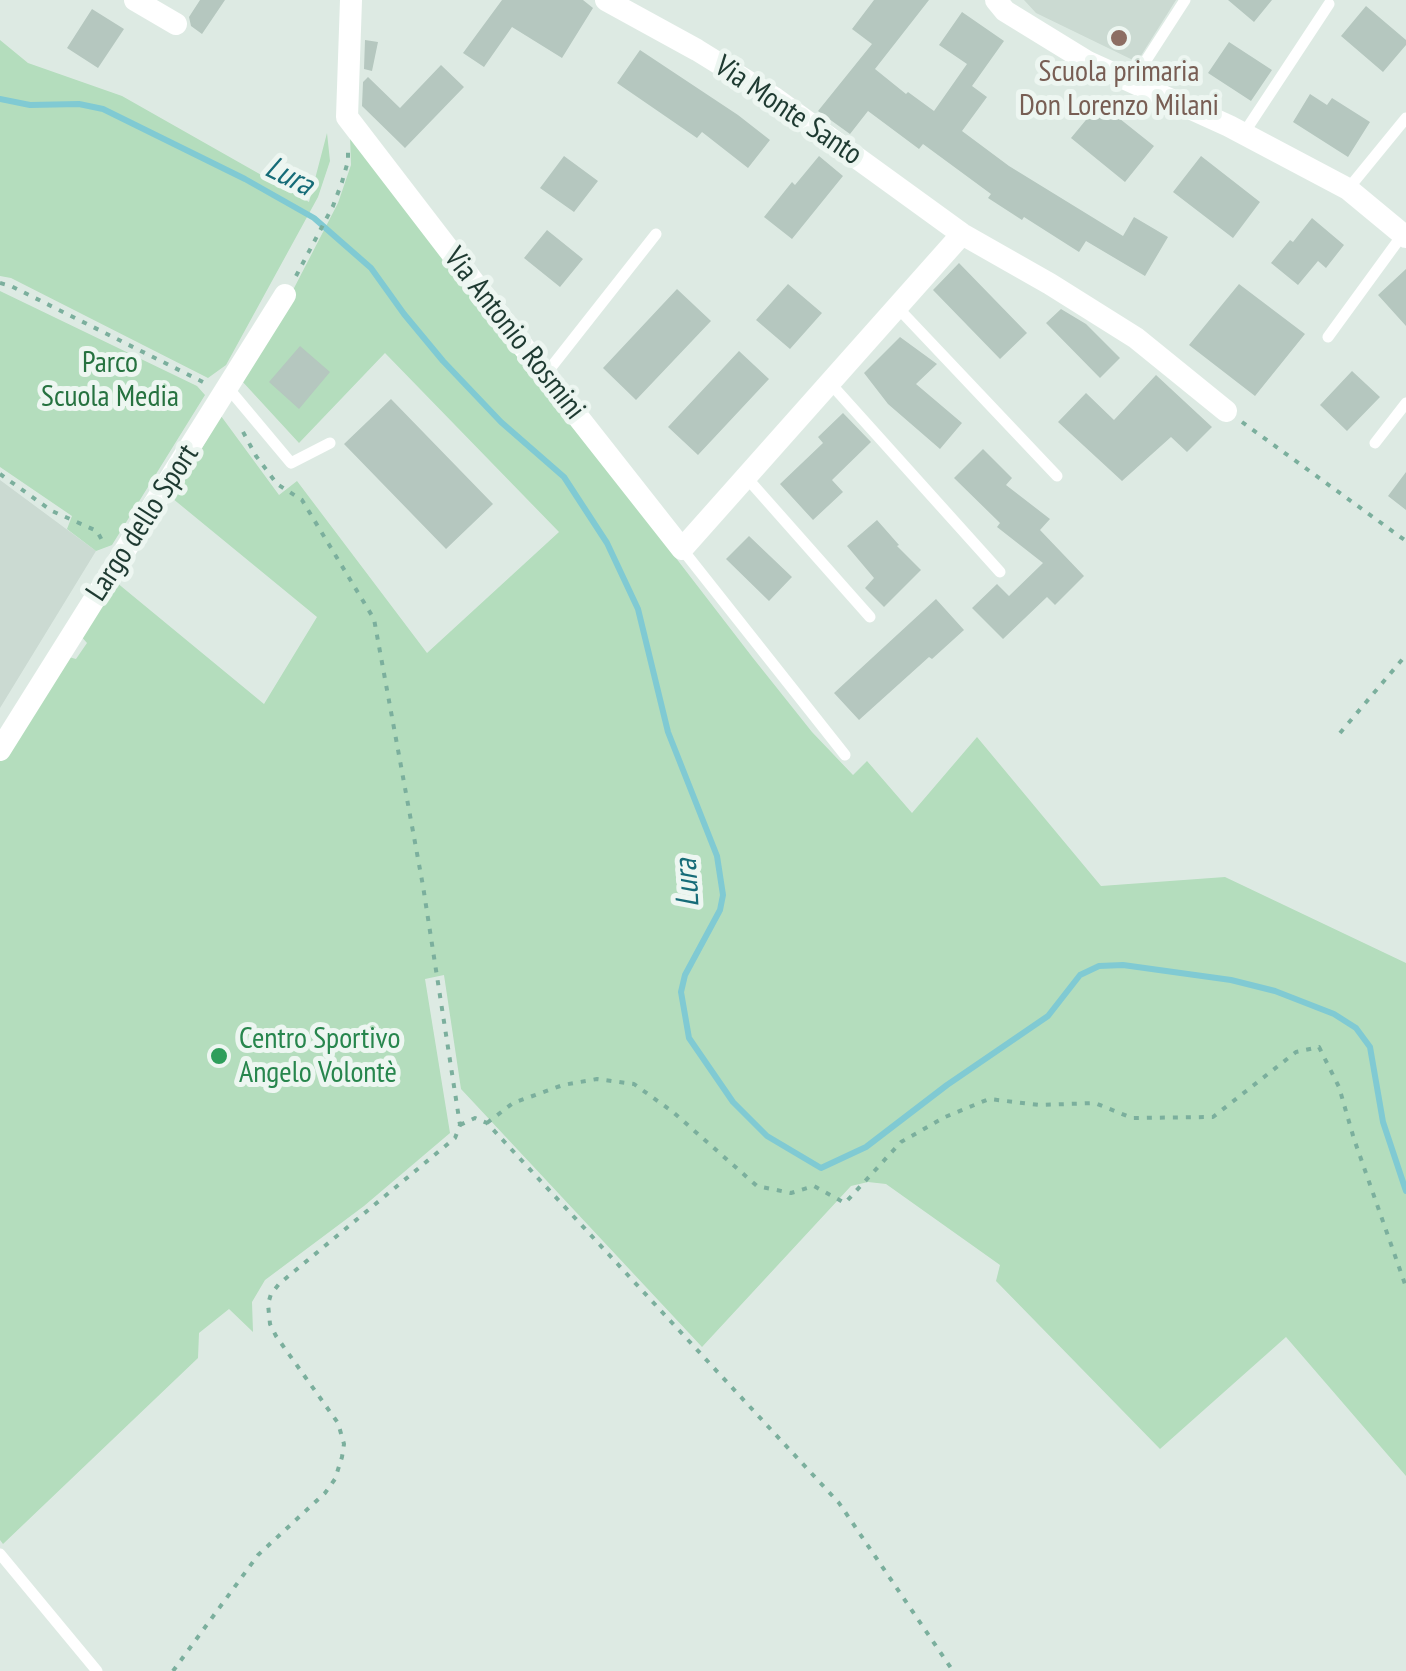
<!DOCTYPE html>
<html>
<head>
<meta charset="utf-8">
<style>
	body { margin:0 }
	canvas { display:block; background:#ddeae3 }
</style>
</head>
<body>
<canvas width="1406" height="1671"></canvas>
<script>
const context = document.querySelector('canvas').getContext('2d');
context.lineJoin = 'round';
function paint(path, color) { context.fillStyle = color; context.fill(path, 'evenodd'); }
const shape = rows => new Path2D(rows.map(r => 'M' + r).join(''));
function strokePath(path, color, width, dash) { context.strokeStyle = color; context.lineWidth = width; context.lineCap = dash ? 'butt' : 'round'; context.setLineDash(dash || []); context.stroke(path); }
function label(font, color, halo, rows, align = 'center') {
  context.font = font + ' "PT Sans Narrow",sans-serif'; context.lineWidth = 10; context.setLineDash([]); context.textBaseline = 'middle'; context.strokeStyle = halo; context.fillStyle = color; for (const [text, x, y, turn = 0] of rows) {
    context.save(); context.translate(x, y); context.rotate((+turn || 0) * Math.PI / 180); context.textAlign = isNaN(turn) ? turn : align; if (halo) context.strokeText(text, 0, 0); context.fillText(text, 0, 0); context.restore();
  }
}
const built = shape([
	[1024,0,1176,0,1137,62,1036,13],
	[0,480,96,551,0,708]
]);
const green = shape([
	[0,40,28,63,122,96,309,202,327,133,330,161,318,197,226,365,208,378,11,278,0,276],
	[350,135,753,658,812,732,853,775,867,761,912,813,977,737,1101,886,1225,877,1406,963,1406,1476,1286,1337,1160,1449,996,1281,1000,1265,886,1184,868,1182,851,1186,702,1347,461,1089,444,975,425,979,450,1133,364,1206,265,1280,252,1302,253,1332,229,1309,199,1333,198,1358,3,1544,0,1540,0,759,65,656,76,659,87,643,80,635,116,582,264,704,317,617,172,498,221,416,279,495,297,481,427,653,559,532,385,353,299,443,241,380,292,292,338,203,351,165],
	[0,291,197,386,205,395,112,545,96,551,67,529,72,516,0,467]
]);
const stream = shape([
	[0,99,30,105,79,104,103,109,245,179,314,218,371,268,404,314,443,361,501,422,564,477,607,543,638,609,668,732,717,856,723,895,720,910,685,975,681,992,689,1038,733,1102,767,1136,821,1168,866,1147,947,1085,1048,1016,1080,975,1099,966,1123,965,1231,980,1275,991,1334,1014,1356,1028,1370,1047,1383,1122,1406,1191]
]);
const building = shape([
	[200,0,225,0,202,34,191,26,189,17],
	[502,0,583,0,593,8,562,58,512,27,484,67,463,53],
	[874,0,929,0,875,69,906,94,908,92,934,111,967,64,939,45,962,12,1004,41,972,86,987,97,962,131,1009,166,1123,236,1134,217,1168,237,1145,276,1086,241,1079,252,1024,217,1022,220,988,198,991,194,923,144,919,149,868,111,850,134,818,111,872,44,852,29],
	[1228,0,1272,0,1254,22],
	[1366,6,1406,40,1406,45,1383,72,1341,36],
	[92,9,124,29,98,68,67,48],
	[365,40,378,42,372,71,364,69],
	[1229,42,1272,70,1251,101,1208,73],
	[640,50,738,115,770,140,748,168,702,132,697,138,617,83],
	[441,65,464,87,405,148,362,106,363,82,368,77,400,108],
	[1310,94,1327,105,1332,98,1370,122,1348,157,1293,122],
	[1100,103,1154,146,1125,182,1071,138],
	[564,156,598,181,574,212,540,188],
	[819,156,843,176,792,239,764,217,792,182,795,185],
	[1201,156,1260,202,1233,238,1173,192],
	[1312,218,1344,245,1326,268,1318,261,1298,285,1271,263,1290,240,1293,242],
	[547,230,583,259,560,287,524,258],
	[959,263,1027,333,1000,359,933,290],
	[1406,269,1406,326,1378,295],
	[788,284,822,313,790,349,756,320],
	[1239,284,1305,334,1255,396,1189,345],
	[677,289,711,321,636,400,603,368],
	[1061,309,1086,324,1120,358,1100,378,1046,323],
	[900,337,937,364,916,384,962,423,940,449,888,404,864,373],
	[300,346,330,372,299,409,269,382],
	[739,351,769,379,698,455,668,427],
	[1352,371,1380,397,1347,431,1320,405],
	[1156,375,1212,427,1187,452,1171,437,1122,481,1058,422,1086,393,1114,420],
	[391,399,493,504,446,549,344,444],
	[843,413,871,442,832,480,843,492,813,520,780,484,823,443,818,437],
	[983,449,1012,478,1006,485,1050,519,1040,530,1084,576,1055,605,1047,597,1003,639,972,608,997,584,1009,596,1043,563,997,527,1000,523,954,478],
	[1406,472,1406,510,1388,496],
	[877,520,899,545,897,546,921,570,884,607,865,588,874,578,847,546],
	[749,536,792,577,769,601,726,559],
	[936,599,964,630,932,659,929,657,859,720,834,693]
]);
const path = shape([
	[296,276,333,206,342,182,348,161,348,152],
	[0,283,11,286,207,384],
	[1242,422,1406,541],
	[0,474,52,511,97,531,104,544],
	[1340,733,1406,655],
	[487,1123,513,1103,563,1085,597,1079,634,1084,673,1112,757,1186,791,1193,814,1186,845,1203,901,1142,945,1117,989,1099,1040,1105,1095,1103,1132,1118,1213,1117,1296,1052,1319,1047,1339,1087,1354,1139,1406,1287],
	[460,1125,475,1118,487,1123,839,1503,953,1671],
	[173,1671,258,1555,325,1493,335,1479,342,1457,344,1444,338,1423,276,1336,270,1324,268,1304,271,1294,279,1284,455,1138,460,1125,423,886,374,619,302,500,277,484,256,456,242,430]
]);
const service = shape([
	[1132,82,1185,0],
	[1244,133,1329,4],
	[1348,189,1406,118],
	[897,307,1057,476],
	[1328,337,1403,234],
	[545,375,656,234],
	[830,383,1000,572],
	[229,389,291,463,330,443],
	[1375,443,1406,403],
	[746,477,870,617],
	[682,549,845,755],
	[0,1554,97,1671]
]);
const minor = shape([
	[135,0,176,24],
	[351,0,347,117,545,375,682,549,962,234],
	[606,0,697,50,773,97,962,234,1050,284,1136,338,1226,411],
	[996,0,1005,11,1088,62,1229,126,1348,189,1406,237],
	[0,750,285,295]
]);
const markers = [
	[1119,38,10,"#8d6e63"],
	[219,1056,10,"#2e9e5b"]
];
const educationNames = [
	["Scuola primaria",1119,72],
	["Don Lorenzo Milani",1119,106]
];
const streetNames = [
	["Via Monte Santo",788,111,34],
	["Via Antonio Rosmini",514,334,52],
	["Largo dello Sport",143,523,-57]
];
const parkNames = [
	["Parco",110,363],
	["Scuola Media",110,397]
];
const leisureNames = [
	["Centro Sportivo",239,1039],
	["Angelo Volontè",239,1073]
];
const waterNames = [
	["Lura",289,177,27],
	["Lura",688,883,-93]
];
paint(built, '#cbdad2');
paint(green, '#b4ddbd');
strokePath(stream, '#80cad3', 6);
paint(building, '#b5c7bf');
strokePath(path, '#7baf9d', 4, [5, 8]);
strokePath(service, '#fff', 11);
strokePath(minor, '#fff', 22);
for (const [x, y, r, color] of markers) { const dot = new Path2D(); dot.arc(x, y, r, 0, 2 * Math.PI); context.fillStyle = color; context.fill(dot); strokePath(dot, '#edf6f1', 4); }
label('30px', '#785e54', '#edf6f1', educationNames);
label('30px', '#1e3a31', '#edf6f1', streetNames);
label('30px', '#267240', '#edf6f1', parkNames);
label('30px', '#27864d', '#edf6f1', leisureNames, 'left');
label('italic 32px', '#166c78', '#edf6f1', waterNames);
</script>
</body>
</html>
